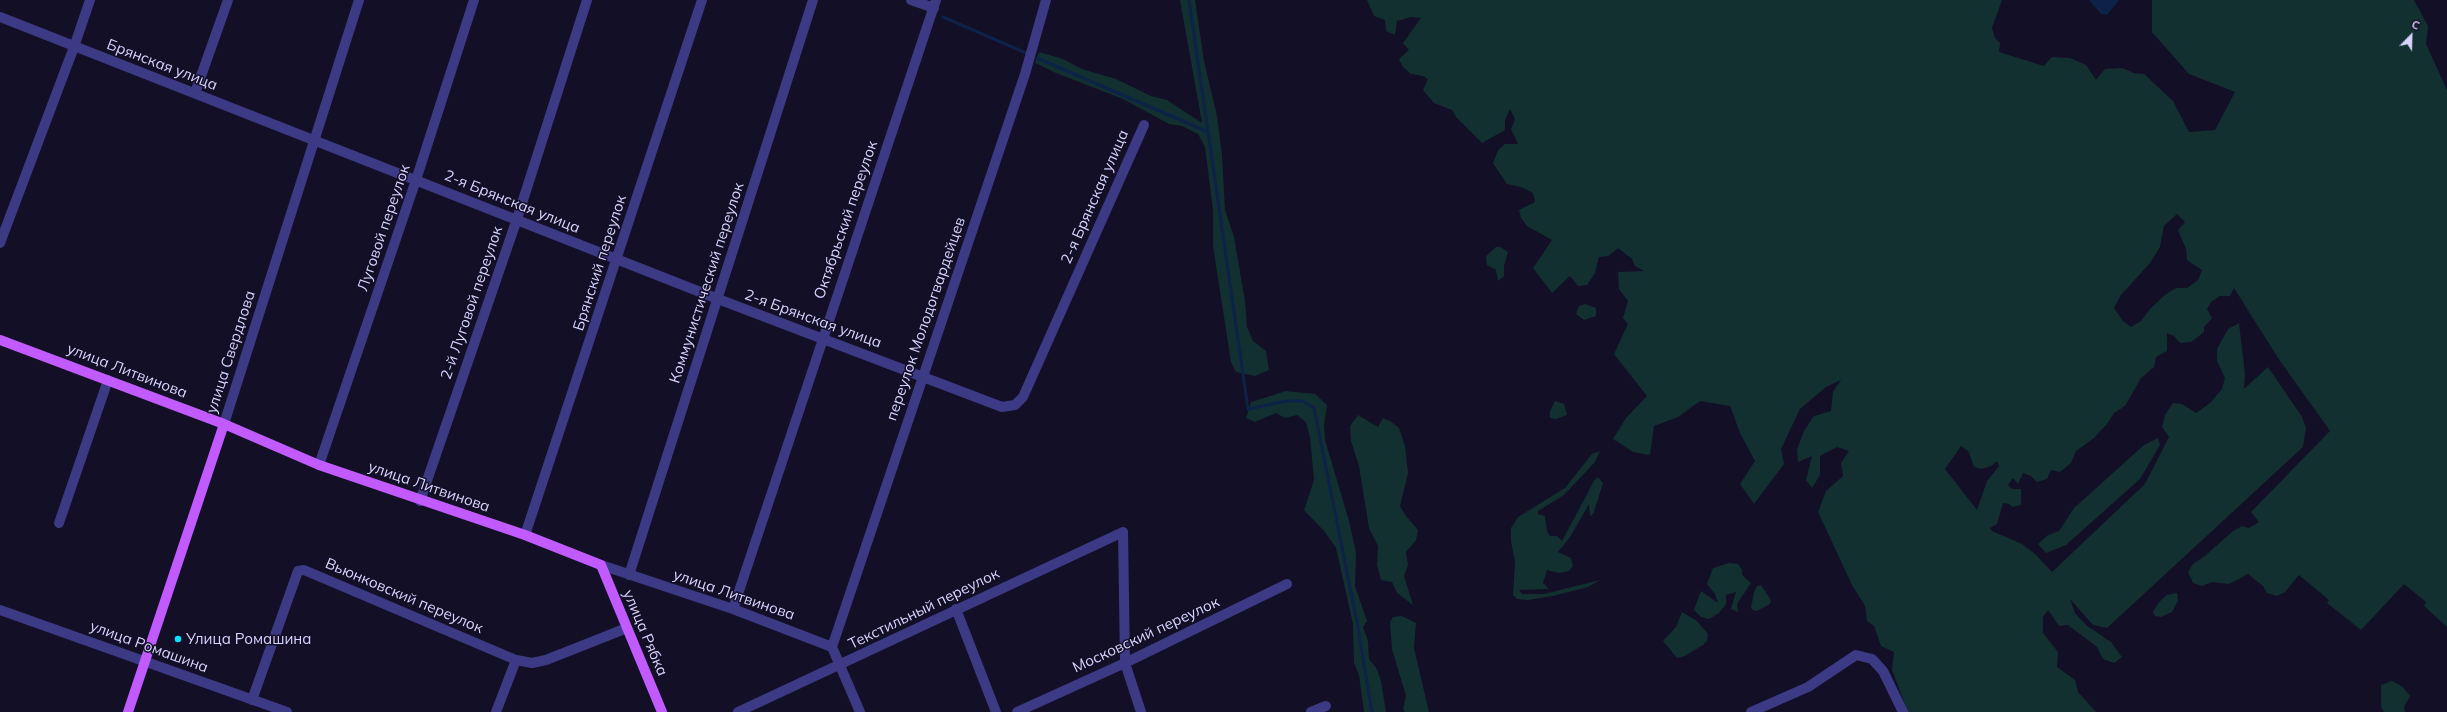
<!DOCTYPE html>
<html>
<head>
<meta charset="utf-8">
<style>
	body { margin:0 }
	#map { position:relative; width:2447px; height:712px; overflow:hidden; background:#130f26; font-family:Mulish,sans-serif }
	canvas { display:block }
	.north { position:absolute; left:2391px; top:16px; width:40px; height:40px; -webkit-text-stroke:3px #130f26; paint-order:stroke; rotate:23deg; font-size:11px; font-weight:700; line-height:16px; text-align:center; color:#d9d4ff }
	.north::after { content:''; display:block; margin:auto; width:14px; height:18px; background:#d9d4ff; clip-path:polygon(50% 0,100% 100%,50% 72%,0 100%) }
</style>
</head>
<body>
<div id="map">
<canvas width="2447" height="712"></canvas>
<div class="north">С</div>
</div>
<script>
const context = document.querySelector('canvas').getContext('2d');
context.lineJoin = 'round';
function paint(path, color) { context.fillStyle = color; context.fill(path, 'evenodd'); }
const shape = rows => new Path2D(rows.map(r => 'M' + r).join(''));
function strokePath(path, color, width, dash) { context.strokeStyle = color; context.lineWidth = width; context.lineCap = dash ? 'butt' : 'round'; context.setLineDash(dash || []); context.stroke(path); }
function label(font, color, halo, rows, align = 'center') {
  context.font = font + ' Mulish,sans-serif'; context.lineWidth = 3; context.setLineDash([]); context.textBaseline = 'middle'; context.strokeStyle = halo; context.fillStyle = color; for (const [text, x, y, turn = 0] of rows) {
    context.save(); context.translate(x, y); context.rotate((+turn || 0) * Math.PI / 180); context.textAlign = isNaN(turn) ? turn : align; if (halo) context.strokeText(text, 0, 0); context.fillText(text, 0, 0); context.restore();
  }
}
const green = shape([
	[1180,0,1195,0,1204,61,1217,116,1222,155,1225,210,1234,237,1245,301,1247,327,1253,341,1266,351,1269,370,1255,376,1236,372,1231,362,1213,246,1213,210,1205,147,1198,134,1182,126,1169,124,1123,99,1056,73,1035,63,1039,52,1063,59,1082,69,1116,79,1151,96,1167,100,1202,123],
	[1367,0,2002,0,1992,28,1995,38,2000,43,1999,52,2044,66,2052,57,2070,58,2086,65,2096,80,2105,69,2122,68,2134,73,2144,74,2173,101,2189,132,2215,130,2235,92,2189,74,2152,32,2152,0,2414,0,2428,26,2426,44,2447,90,2447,627,2424,606,2426,602,2404,584,2361,630,2327,603,2329,600,2299,575,2285,592,2277,596,2267,593,2263,586,2248,574,2229,584,2212,582,2202,586,2193,583,2188,572,2193,564,2206,555,2233,531,2242,526,2249,528,2259,522,2251,512,2330,431,2278,358,2234,288,2230,296,2220,296,2211,302,2207,309,2212,318,2204,327,2204,332,2191,342,2180,343,2174,336,2167,333,2167,351,2156,357,2154,367,2141,378,2125,406,2114,413,2107,424,2094,438,2076,451,2071,463,2060,472,2051,470,2047,479,2037,482,2031,476,2023,473,2018,484,2013,478,2008,485,2012,489,2021,489,2021,505,2013,507,2009,504,2003,503,1997,524,1990,528,1992,531,2022,544,2034,553,2052,572,2145,484,2169,437,2162,427,2165,415,2173,403,2182,404,2196,413,2210,403,2222,389,2225,378,2217,361,2217,349,2228,329,2239,323,2245,374,2244,389,2268,367,2302,417,2306,428,2303,447,2107,628,2093,625,2070,599,2075,613,2086,625,2111,642,2122,657,2114,663,2103,659,2097,647,2068,625,2059,626,2048,610,2043,617,2043,633,2058,652,2057,667,2075,680,2078,692,2096,712,1908,712,1892,670,1894,652,1881,646,1874,626,1867,621,1865,606,1852,585,1818,512,1826,491,1843,476,1841,463,1849,451,1837,447,1820,456,1820,475,1812,488,1806,480,1812,456,1798,462,1797,449,1804,431,1814,416,1831,411,1833,392,1841,380,1826,387,1800,409,1781,449,1784,464,1754,504,1740,484,1755,461,1740,433,1730,406,1700,401,1678,417,1654,426,1650,455,1633,452,1613,439,1626,418,1647,396,1614,354,1628,324,1623,318,1628,301,1619,289,1618,272,1644,271,1635,266,1632,259,1618,248,1608,256,1599,257,1595,273,1587,285,1578,286,1570,276,1552,293,1533,268,1552,240,1527,226,1521,218,1519,210,1535,202,1533,193,1521,187,1507,184,1493,163,1498,150,1505,144,1518,144,1511,129,1515,119,1510,109,1505,120,1505,130,1482,143,1456,117,1452,110,1434,103,1423,90,1428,79,1423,76,1411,74,1403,67,1399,59,1409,50,1403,43,1421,18,1411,17,1397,21,1395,35,1386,31,1385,20,1374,16],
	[2177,214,2185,222,2178,230,2186,249,2187,260,2202,270,2198,280,2187,288,2176,288,2166,294,2150,309,2141,321,2131,327,2123,321,2114,308,2121,295,2150,263,2160,247,2164,226],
	[1961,446,1969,452,1974,467,1981,469,1991,466,1997,461,1999,466,1987,481,1977,510,1945,469],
	[1496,247,1500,247,1508,252,1504,266,1504,276,1498,281,1496,270,1487,265,1486,256],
	[1585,304,1596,308,1596,316,1584,320,1576,314,1579,306],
	[1286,391,1315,394,1327,405,1324,425,1325,440,1349,521,1356,553,1355,586,1367,621,1363,627,1368,641,1369,659,1377,669,1381,681,1386,712,1364,712,1359,675,1354,663,1353,624,1336,548,1324,531,1304,510,1314,480,1310,437,1306,422,1297,415,1285,418,1276,413,1255,422,1246,418,1251,402],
	[1555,401,1564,404,1567,415,1556,419,1550,418,1550,411],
	[1358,415,1378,427,1383,418,1390,421,1399,428,1405,446,1408,473,1400,506,1406,516,1418,530,1416,540,1406,552,1408,565,1404,576,1413,605,1397,593,1392,582,1381,580,1377,565,1378,546,1369,528,1359,466,1351,441,1350,426],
	[2158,438,2160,445,2140,479,2066,545,2046,553,2038,544,2048,535,2059,531,2074,508,2144,445],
	[1600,451,1595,462,1564,495,1538,511,1538,514,1545,516,1547,531,1550,536,1557,536,1562,541,1594,481,1598,477,1603,483,1594,512,1590,517,1589,504,1570,537,1558,552,1571,558,1573,566,1569,571,1559,573,1547,570,1543,583,1549,589,1519,590,1522,594,1544,594,1600,580,1588,587,1553,596,1528,600,1517,599,1513,595,1515,563,1511,541,1511,528,1518,517,1565,488,1592,454],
	[1729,563,1738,564,1742,570,1742,575,1751,583,1737,604,1738,612,1731,609,1736,592,1726,595,1726,604,1719,613,1709,619,1701,617,1694,610,1701,591,1718,603,1715,594,1707,584,1713,568],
	[1761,585,1771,600,1770,604,1757,611,1753,610,1751,608,1754,592,1757,586],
	[2177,593,2178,601,2172,612,2161,617,2155,616,2153,612,2159,602,2167,595],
	[1682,612,1697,621,1708,634,1707,641,1703,645,1685,656,1677,658,1663,641,1676,627],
	[1402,616,1416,623,1414,648,1429,712,1405,712,1403,709,1406,696,1392,649,1390,622,1393,617],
	[2392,681,2403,687,2410,696,2404,707,2405,712,2384,712,2381,707,2381,685]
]);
const water = shape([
	[2089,0,2119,0,2107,15,2101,14]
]);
const stream = shape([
	[1189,0,1248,409,1287,401,1302,401,1314,408,1357,622,1372,712],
	[943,17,1026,53],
	[1037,58,1208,132]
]);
const minor = shape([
	[911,0,934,8],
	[0,17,718,299,1002,407,1015,405,1023,397,1144,125],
	[195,93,228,0],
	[0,243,74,47,90,0],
	[224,424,359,0],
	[319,465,416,180,474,0],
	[420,501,517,219,587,0],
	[59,523,108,380],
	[525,535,702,0],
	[601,565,733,609,832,647,860,712],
	[629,575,813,0],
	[733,609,936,0],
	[956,609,996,712],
	[0,610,287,712],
	[832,647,1025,74,1046,0],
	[252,700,298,571,304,570,516,660,532,663,546,660,627,628],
	[496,712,516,660],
	[738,712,1123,532,1125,663,1141,712],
	[1017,712,1125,663,1287,584],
	[1311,712,1326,706],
	[1751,712,1808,687,1856,655,1872,659,1883,671,1903,712]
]);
const major = shape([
	[0,340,224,424,319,465,525,535,601,565,662,712],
	[128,712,224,424]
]);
const markers = [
	[178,639,4,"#00e5ff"]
];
const streetNames = [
	["Брянская улица",162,65,21],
	["2-я Брянская улица",1095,197,-66],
	["2-я Брянская улица",512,202,22],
	["Октябрьский переулок",846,220,-71],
	["Луговой переулок",384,228,-71],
	["Брянский переулок",600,263,-72],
	["Коммунистический переулок",707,283,-72],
	["2-й Луговой переулок",472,303,-71],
	["2-я Брянская улица",813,319,20],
	["переулок Молодогвардейцев",926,319,-71],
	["улица Свердлова",231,352,-72],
	["улица Литвинова",127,371,21],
	["улица Литвинова",429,487,19],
	["улица Литвинова",734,595,19],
	["Вьюнковский переулок",404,596,23],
	["Текстильный переулок",924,609,-26],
	["улица Рябка",645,633,67],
	["Московский переулок",1146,635,-25],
	["улица Ромашина",149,647,20]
];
const poiNames = [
	["Улица Ромашина",186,639]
];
paint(green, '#12302f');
paint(water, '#0c2248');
strokePath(stream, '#0c2248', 3);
strokePath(minor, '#3d3a85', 10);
strokePath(major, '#c25bff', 10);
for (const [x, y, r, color] of markers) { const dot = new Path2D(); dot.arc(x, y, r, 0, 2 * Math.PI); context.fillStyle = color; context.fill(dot); strokePath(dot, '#130f26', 1.5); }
label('15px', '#d9d4ff', '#130f26', streetNames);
label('15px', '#d9d4ff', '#130f26', poiNames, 'left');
</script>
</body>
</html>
